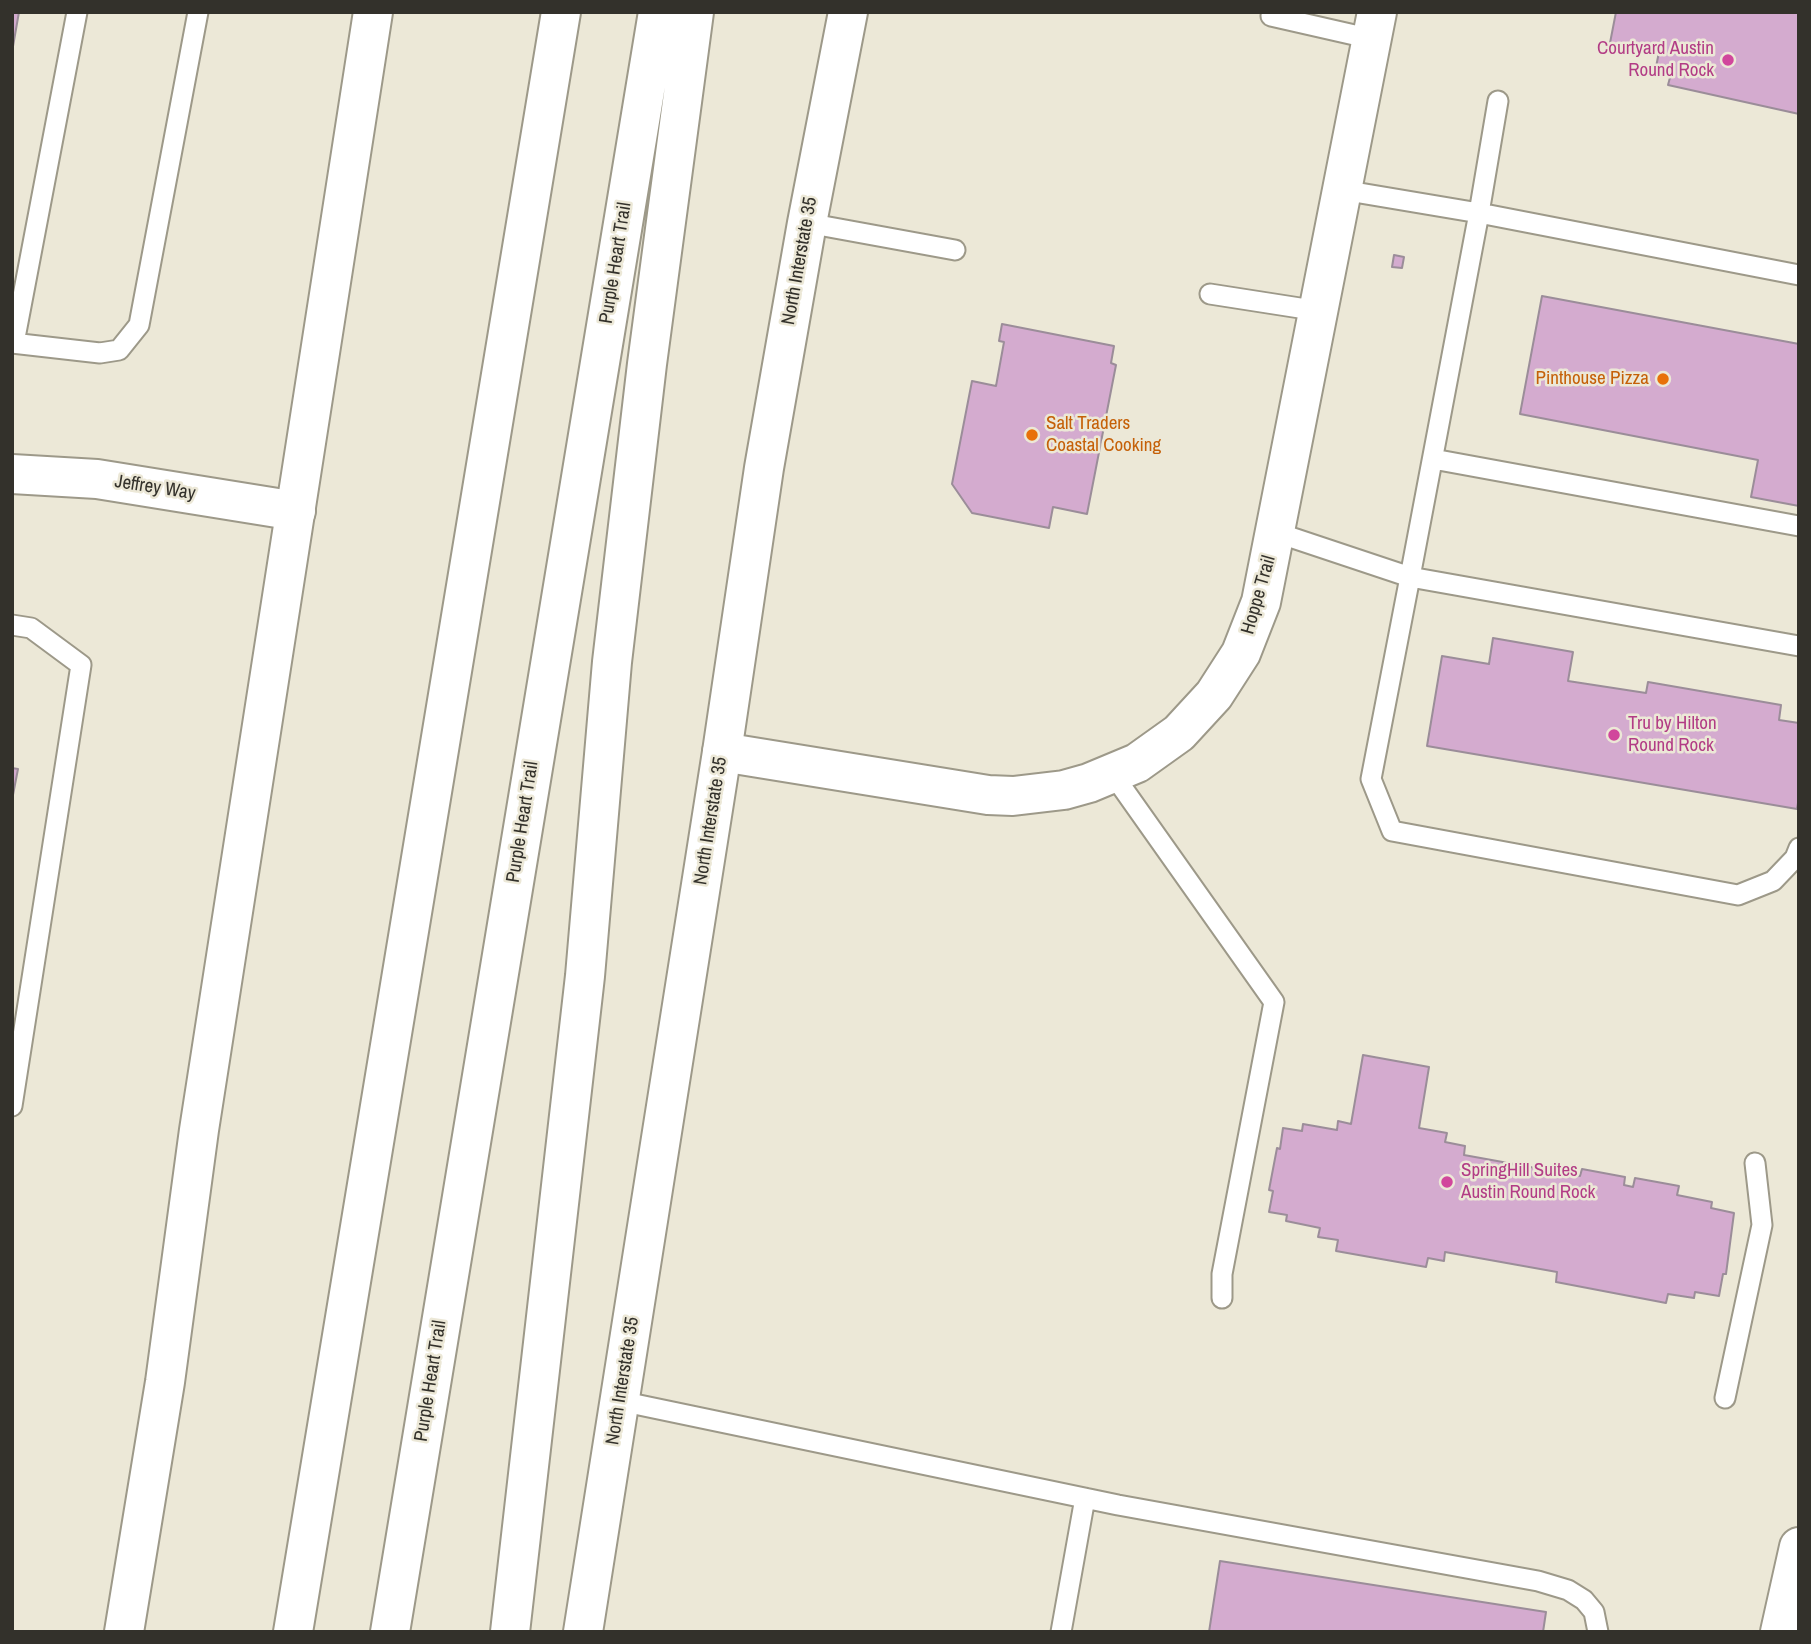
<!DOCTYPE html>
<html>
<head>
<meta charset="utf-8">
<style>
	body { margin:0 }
	#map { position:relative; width:1811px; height:1644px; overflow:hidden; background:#ece8d7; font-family:"Archivo Narrow",sans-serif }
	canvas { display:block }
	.frame { position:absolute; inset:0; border:14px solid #33312b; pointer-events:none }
</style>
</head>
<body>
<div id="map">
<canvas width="1811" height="1644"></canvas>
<div class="frame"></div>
</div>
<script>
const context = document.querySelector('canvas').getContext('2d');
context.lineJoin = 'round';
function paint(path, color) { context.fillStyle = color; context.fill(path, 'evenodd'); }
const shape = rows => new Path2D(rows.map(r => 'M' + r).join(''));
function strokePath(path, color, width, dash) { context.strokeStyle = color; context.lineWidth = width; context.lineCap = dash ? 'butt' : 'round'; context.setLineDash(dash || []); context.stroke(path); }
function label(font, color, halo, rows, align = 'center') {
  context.font = font + ' "Archivo Narrow",sans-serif'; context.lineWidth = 5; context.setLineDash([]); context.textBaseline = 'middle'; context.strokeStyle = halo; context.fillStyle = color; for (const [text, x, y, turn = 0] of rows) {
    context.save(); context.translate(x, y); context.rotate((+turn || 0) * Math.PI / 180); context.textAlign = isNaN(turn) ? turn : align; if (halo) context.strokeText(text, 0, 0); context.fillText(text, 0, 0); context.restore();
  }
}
const building = shape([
	[12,12,19,12,12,52,12,12],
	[1616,12,1799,12,1799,114,1668,85,1672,70,1656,67,1659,52,1610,43,1616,12],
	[1394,255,1404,257,1402,268,1392,267,1394,255],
	[1542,296,1799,344,1799,506,1751,497,1758,460,1520,414,1542,296],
	[1002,324,1114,346,1111,363,1116,365,1087,514,1053,507,1049,528,972,513,952,484,972,381,996,386,1004,342,999,341,1002,324],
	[1493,638,1573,652,1568,681,1646,693,1648,682,1781,705,1779,720,1799,723,1799,797,1797,809,1427,746,1442,656,1489,664,1493,638],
	[12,768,18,769,12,800,12,768],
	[1363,1055,1429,1067,1419,1128,1447,1133,1445,1142,1465,1146,1464,1155,1580,1176,1582,1169,1625,1177,1624,1185,1633,1187,1635,1178,1679,1186,1677,1195,1712,1202,1711,1208,1734,1213,1726,1274,1723,1274,1719,1296,1695,1292,1694,1298,1668,1294,1666,1303,1556,1282,1557,1272,1445,1252,1444,1261,1428,1258,1426,1267,1336,1251,1338,1240,1318,1237,1320,1228,1286,1221,1287,1215,1269,1212,1273,1191,1269,1190,1277,1148,1280,1149,1283,1128,1302,1131,1303,1124,1337,1130,1338,1121,1351,1124,1363,1055],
	[1220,1561,1546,1612,1543,1632,1209,1632,1220,1561]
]);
const lane = shape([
	[1271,16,1372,39],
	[1342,190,1479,213,1498,101],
	[807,223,955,250],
	[1799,275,1479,213,1410,577,1799,646],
	[1210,294,1319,311],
	[12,343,100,353,119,350,139,325,198,12],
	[14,343,77,12],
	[1433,459,1799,526],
	[1275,532,1410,577,1371,779,1392,831,1738,895,1773,881,1795,858,1799,848],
	[12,625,31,628,81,665,12,1106],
	[1112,773,1274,1002,1222,1274,1222,1298],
	[1725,1398,1762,1225,1755,1163],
	[620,1401,1118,1505,1538,1581,1568,1590,1584,1600,1594,1612,1598,1632],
	[1061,1632,1085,1498]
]);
const street = shape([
	[12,474,97,479,296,511],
	[722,752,988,795,1013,796,1064,790,1089,783,1137,763,1179,733,1214,695,1241,653,1261,602,1377,12]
]);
const secondary = shape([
	[124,1632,165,1382,199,1130,373,12],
	[583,1632,722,752,764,468,807,223,848,12],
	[1780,1632,1799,1547]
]);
const highway = shape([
	[293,1632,561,12],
	[390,1632,658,12],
	[510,1632,585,976,612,662,647,364,694,12]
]);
const markers = [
	[1728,60,7,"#d1479c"],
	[1663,379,7,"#e8710a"],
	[1032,435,7,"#e8710a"],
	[1614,735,7,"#d1479c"],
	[1447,1182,7,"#d1479c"]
];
const hotelNames = [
	["Courtyard Austin",1714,49,"right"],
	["Round Rock",1714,71,"right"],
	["Tru by Hilton",1628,724],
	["Round Rock",1628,746],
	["SpringHill Suites",1461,1171],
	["Austin Round Rock",1461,1193]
];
const streetNames = [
	["North Interstate 35",800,261,-80],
	["Purple Heart Trail",616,263,-81],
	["Jeffrey Way",155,488,9],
	["Hoppe Trail",1259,595,-74],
	["North Interstate 35",711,821,-81],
	["Purple Heart Trail",523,822,-81],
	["Purple Heart Trail",431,1381,-81],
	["North Interstate 35",623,1381,-81]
];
const foodNames = [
	["Pinthouse Pizza",1649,379],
	["Salt Traders",1046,424,"left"],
	["Coastal Cooking",1046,446,"left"]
];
paint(building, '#d4abcf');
strokePath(building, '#9b8d99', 2);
strokePath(lane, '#9d9989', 23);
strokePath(street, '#9d9989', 42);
strokePath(secondary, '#9d9989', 42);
strokePath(highway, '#9d9989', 42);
strokePath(lane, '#fff', 19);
strokePath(street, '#fff', 38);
strokePath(secondary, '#fff', 38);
strokePath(highway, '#fff', 38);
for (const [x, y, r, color] of markers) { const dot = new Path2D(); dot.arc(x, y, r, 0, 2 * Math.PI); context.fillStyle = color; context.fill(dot); strokePath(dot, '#ece8d7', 2.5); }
label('19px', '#b23c85', '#ece8d7', hotelNames, 'left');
label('19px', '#33312b', '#ece8d7', streetNames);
label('19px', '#c56008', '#ece8d7', foodNames, 'right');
</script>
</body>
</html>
